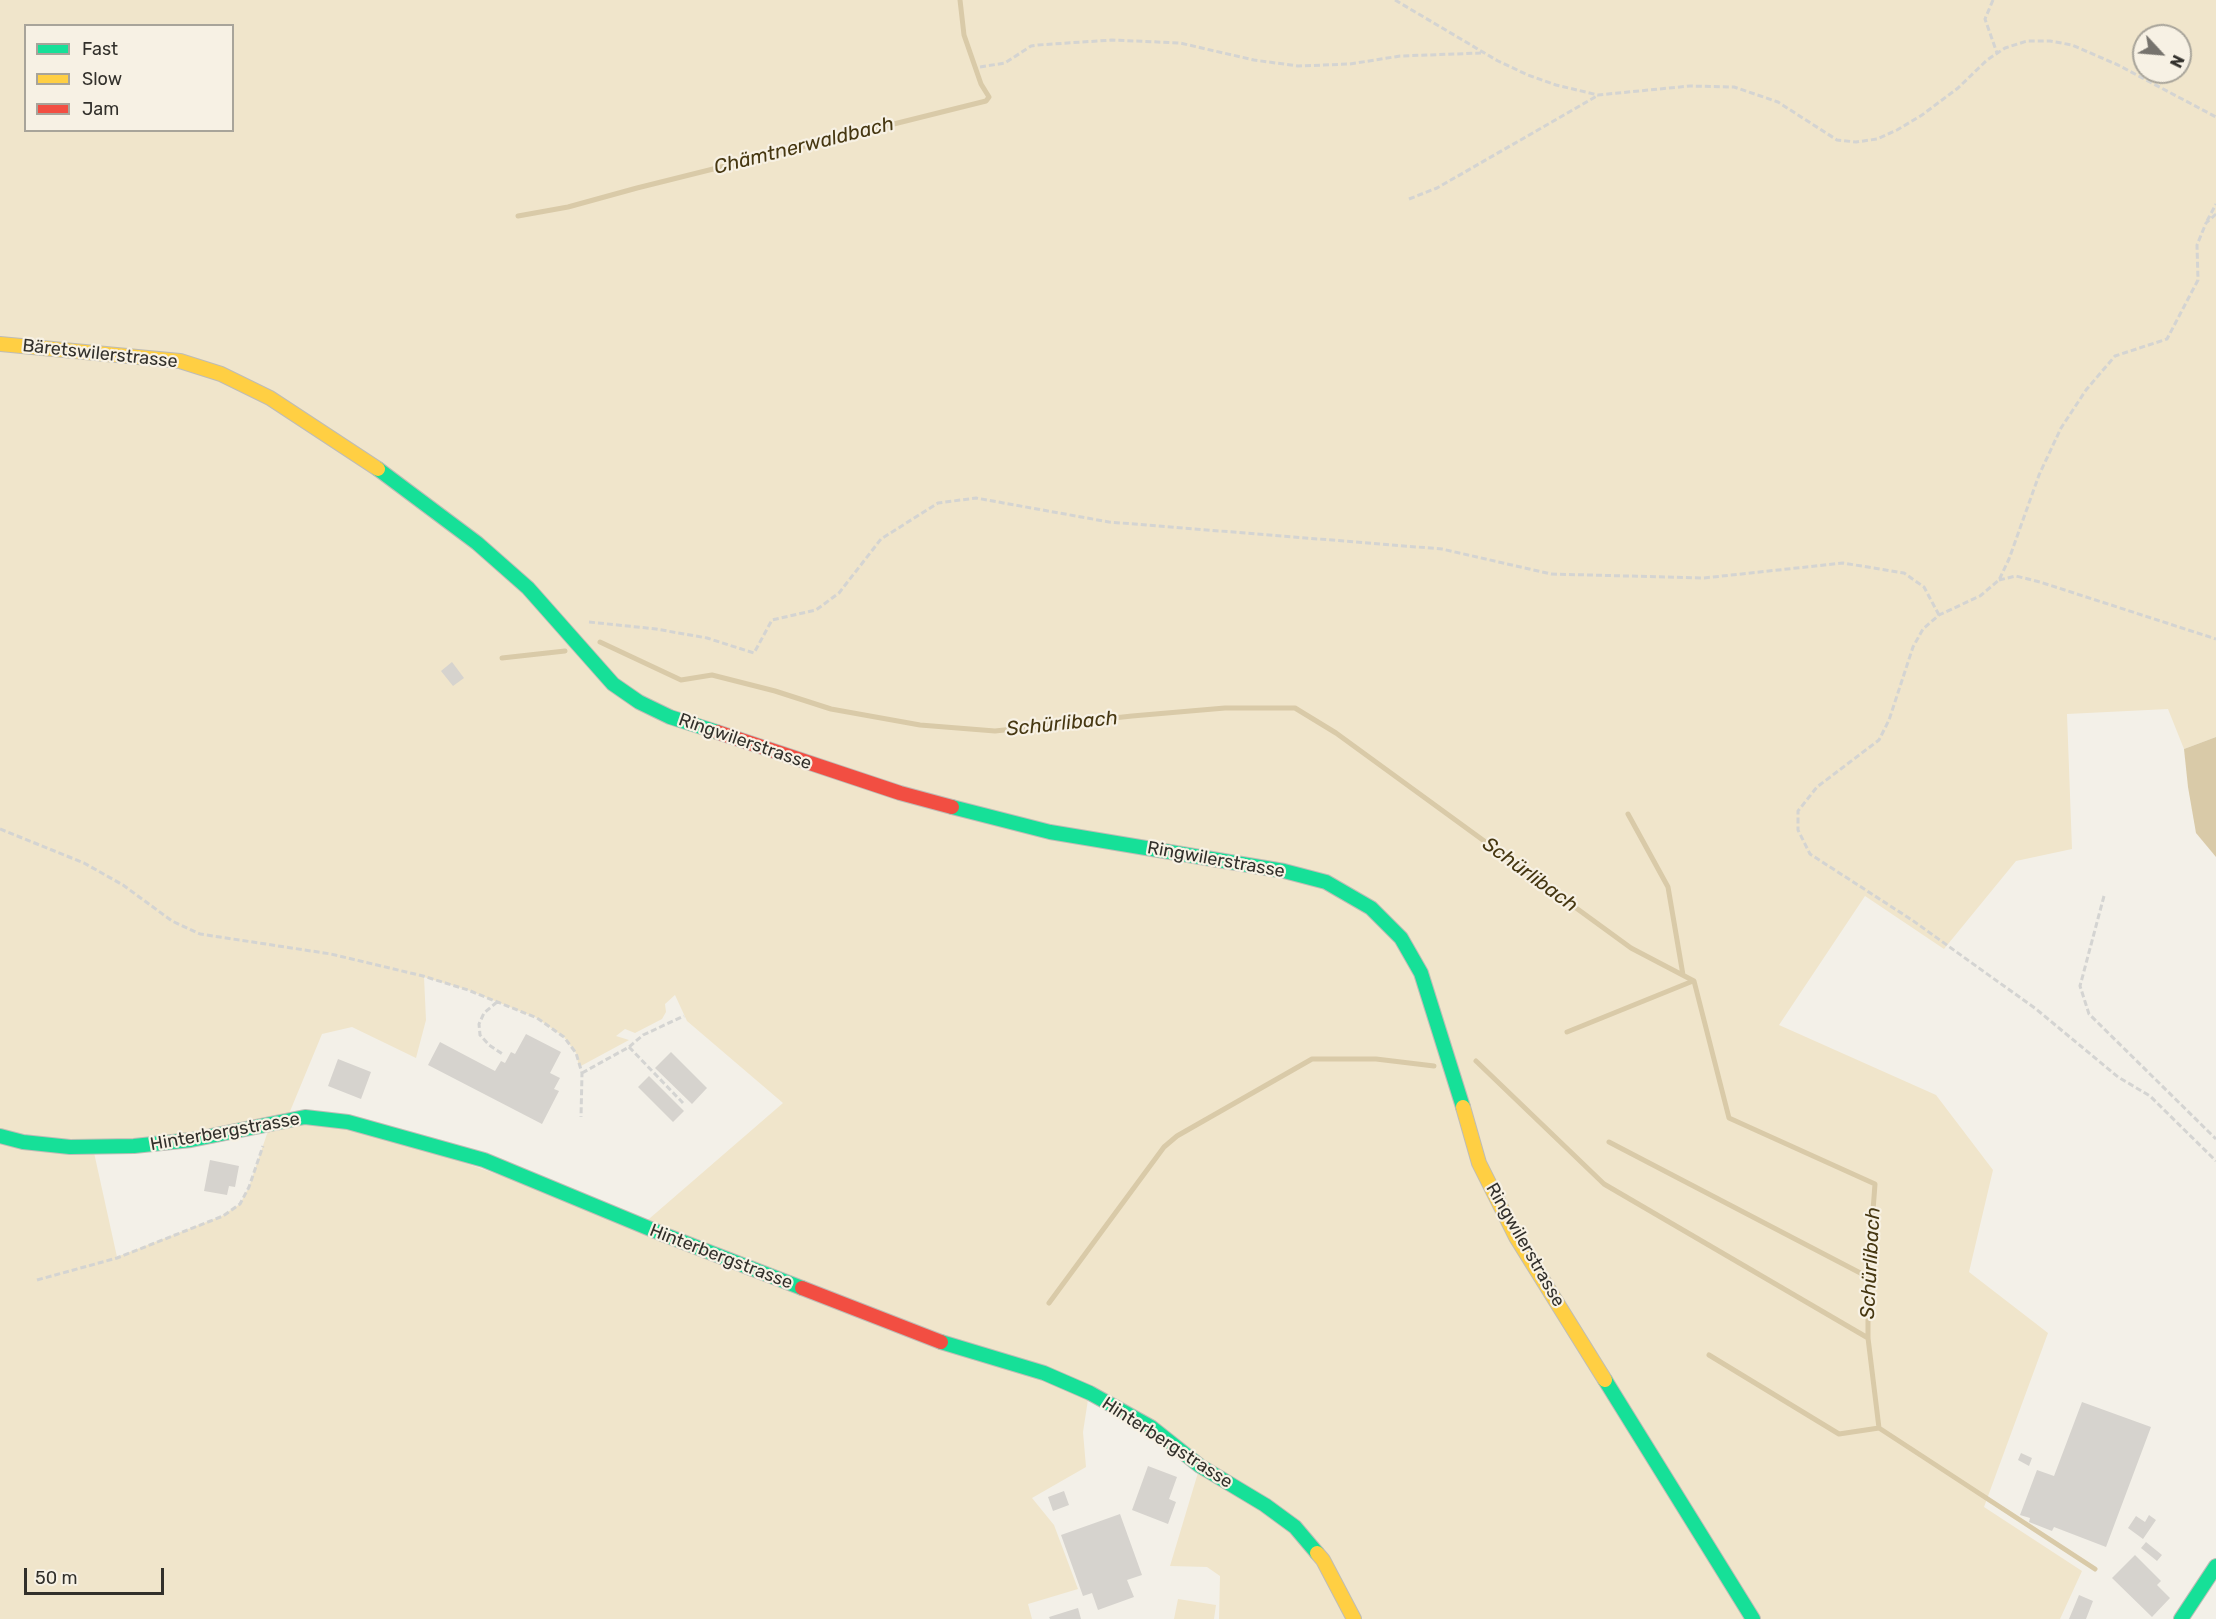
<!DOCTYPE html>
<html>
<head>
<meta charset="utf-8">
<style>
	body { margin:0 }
	#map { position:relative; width:2216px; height:1619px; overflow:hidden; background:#f3f0e8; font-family:Rubik,sans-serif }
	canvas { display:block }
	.legend { position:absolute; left:24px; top:24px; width:210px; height:108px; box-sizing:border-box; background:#f7f1e4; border:2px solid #a8a49a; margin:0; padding:8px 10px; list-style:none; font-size:18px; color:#32302b }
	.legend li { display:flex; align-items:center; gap:12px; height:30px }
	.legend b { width:30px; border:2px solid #a8a49a }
	.north { position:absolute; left:2132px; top:24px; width:60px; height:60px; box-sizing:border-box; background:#f7f1e4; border:2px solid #a8a49a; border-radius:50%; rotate:116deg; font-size:16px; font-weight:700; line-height:24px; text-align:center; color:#32302b }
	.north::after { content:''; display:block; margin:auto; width:21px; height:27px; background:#76736d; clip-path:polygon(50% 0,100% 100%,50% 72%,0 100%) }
	.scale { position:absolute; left:24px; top:1568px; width:140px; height:27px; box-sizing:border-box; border:3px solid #32302b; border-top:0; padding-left:8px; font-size:18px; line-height:21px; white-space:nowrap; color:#32302b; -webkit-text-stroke:4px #f7f1e4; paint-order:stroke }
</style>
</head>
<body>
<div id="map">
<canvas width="2216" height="1619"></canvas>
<ul class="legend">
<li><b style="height:8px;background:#16e098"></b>Fast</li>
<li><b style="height:8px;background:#ffcf43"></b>Slow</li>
<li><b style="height:8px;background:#f24e42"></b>Jam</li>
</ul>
<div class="north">N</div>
<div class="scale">50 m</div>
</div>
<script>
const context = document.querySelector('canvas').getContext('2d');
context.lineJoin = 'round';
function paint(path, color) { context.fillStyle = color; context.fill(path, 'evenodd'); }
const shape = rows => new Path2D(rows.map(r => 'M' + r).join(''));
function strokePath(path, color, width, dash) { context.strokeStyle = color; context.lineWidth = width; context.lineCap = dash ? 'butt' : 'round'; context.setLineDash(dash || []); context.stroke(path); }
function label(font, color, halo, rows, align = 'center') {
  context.font = font + ' Rubik,sans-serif'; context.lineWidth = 4.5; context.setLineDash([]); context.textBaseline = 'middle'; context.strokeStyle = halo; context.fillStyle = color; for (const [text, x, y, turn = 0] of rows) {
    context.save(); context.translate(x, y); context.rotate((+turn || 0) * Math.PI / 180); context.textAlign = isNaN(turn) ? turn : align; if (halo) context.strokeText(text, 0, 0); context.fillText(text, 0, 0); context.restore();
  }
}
const green = shape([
	[0,0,2216,0,2216,737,2184,749,2168,709,2067,714,2072,849,2016,861,1944,949,1865,896,1779,1025,1936,1095,1993,1170,1969,1272,2048,1333,1984,1507,2082,1571,2060,1619,1219,1619,1220,1576,1207,1567,1170,1566,1200,1466,1089,1393,1083,1432,1086,1467,1032,1498,1054,1525,1078,1589,1028,1604,1032,1619,0,1619],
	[26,26,232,26,232,130,26,130],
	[2144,36,2180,36,2180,72,2144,72],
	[424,977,468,990,537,1018,564,1037,576,1053,579,1067,629,1040,616,1036,625,1029,635,1033,662,1019,666,1012,665,1004,675,995,687,1021,783,1103,642,1225,351,1123,286,1121,322,1034,352,1027,416,1058,426,1020],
	[270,1125,249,1187,240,1204,222,1216,117,1257,93,1148],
	[1178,1599,1216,1605,1214,1619,1174,1619]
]);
const water = shape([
	[2216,737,2216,857,2196,833,2188,787,2184,749]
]);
const stream = shape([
	[518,216,568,207,637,188,986,101,989,97,981,84,964,35,960,0],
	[600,642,681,680,712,675,775,691,831,709,920,725,995,731,1132,716,1225,708,1295,708,1336,733,1631,948,1694,981,1729,1118,1875,1184,1868,1277,1868,1338,1879,1428,2095,1569],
	[502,658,565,651],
	[1628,814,1668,887,1683,975],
	[1567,1032,1693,981],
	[1476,1061,1604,1184,1868,1338],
	[1609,1142,1868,1277],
	[1049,1303,1164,1147,1177,1136,1312,1059,1376,1059,1434,1066],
	[1709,1355,1839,1434,1879,1428]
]);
const building = shape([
	[452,662,464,678,453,686,441,671],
	[526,1034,561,1052,550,1073,560,1078,554,1089,559,1091,542,1124,428,1065,440,1042,495,1071,501,1061,505,1063,511,1052,515,1054],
	[671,1052,707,1088,692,1104,655,1068],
	[338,1059,371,1072,361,1099,328,1086],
	[649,1076,684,1111,673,1122,638,1087],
	[210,1160,239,1166,235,1187,229,1186,227,1195,204,1191],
	[2082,1402,2151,1427,2106,1547,2054,1527,2052,1531,2029,1522,2030,1518,2020,1515,2037,1470,2054,1476],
	[2021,1453,2032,1458,2029,1466,2018,1460],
	[1148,1466,1177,1477,1169,1499,1176,1502,1168,1524,1132,1510],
	[1064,1491,1069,1505,1053,1511,1048,1497],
	[1120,1514,1142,1575,1127,1580,1134,1597,1098,1610,1092,1593,1083,1596,1061,1535],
	[2149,1515,2156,1520,2143,1539,2128,1528,2136,1516,2145,1522],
	[2146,1542,2162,1555,2157,1561,2141,1548],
	[2135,1555,2161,1581,2157,1585,2170,1598,2152,1617,2112,1578],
	[2079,1595,2093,1601,2086,1619,2069,1619],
	[1078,1608,1081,1619,1050,1619,1049,1617]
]);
const path = shape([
	[1395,0,1498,61,1528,75,1556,85,1598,95,1690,86,1734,87,1778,102,1837,140,1856,142,1877,139,1897,130,1922,115,1958,88,1987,60,2005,48,2027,41,2050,41,2072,45,2118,65,2216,117],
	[1993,0,1985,19,1997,53],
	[980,67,1005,63,1031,46,1038,45,1112,40,1180,43,1254,60,1298,66,1350,64,1400,56,1481,53],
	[1409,199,1437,188,1597,96],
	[2216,214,2206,223,2197,245,2198,280,2167,339,2115,356,2086,390,2061,428,2039,475,2009,559,1999,580,1980,596,1939,615,1923,629,1913,647,1889,720,1879,740,1817,787,1798,811,1798,830,1810,854,1912,920,2036,1009,2118,1077,2150,1096,2216,1161],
	[2207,221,2216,204],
	[1999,580,2016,576,2040,582,2216,639],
	[589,622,656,629,707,638,754,653,772,620,816,610,839,593,881,539,938,503,976,498,1109,522,1442,549,1551,574,1704,578,1843,563,1904,573,1924,587,1939,615],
	[0,829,84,863,123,885,172,921,200,934,331,954,423,976,468,990,537,1018,564,1037,576,1053,582,1073,581,1117],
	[2104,896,2080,986,2089,1014,2216,1139],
	[497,1002,484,1013,479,1024,480,1035,489,1045,504,1055],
	[629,1047,683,1103],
	[582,1073,629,1047,643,1035,684,1016],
	[37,1280,117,1258,223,1216,240,1204,249,1187,263,1146]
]);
const fast = shape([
	[378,469,477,543,528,588,613,684,639,702,670,717,717,732],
	[952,807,1050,832,1284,871,1326,882,1371,908,1401,938,1421,973,1463,1107],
	[0,1136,23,1142,70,1147,134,1146,191,1140,305,1117,348,1122,484,1160,665,1235,802,1288],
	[941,1342,1044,1373,1090,1393,1151,1427,1200,1466,1265,1505,1295,1527,1317,1553],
	[1605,1380,1753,1619],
	[2181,1619,2216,1566]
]);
const slow = shape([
	[0,344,180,361,221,374,270,398,378,469],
	[1463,1107,1479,1163,1516,1237,1605,1380],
	[1317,1553,1323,1560,1354,1619]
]);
const jam = shape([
	[717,732,900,793,952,807],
	[802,1288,941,1342]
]);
const streetNames = [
	["Bäretswilerstrasse",100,354,6],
	["Ringwilerstrasse",745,742,19],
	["Ringwilerstrasse",1216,860,10],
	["Hinterbergstrasse",225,1132,-10],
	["Ringwilerstrasse",1525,1245,60],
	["Hinterbergstrasse",721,1257,21],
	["Hinterbergstrasse",1167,1443,33]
];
const waterNames = [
	["Chämtnerwaldbach",804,146,-14],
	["Schürlibach",1062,724,-6],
	["Schürlibach",1530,875,36],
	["Schürlibach",1871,1263,-87]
];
paint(green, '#f0e5cb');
paint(water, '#d9caa8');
strokePath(stream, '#d9caa8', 5);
paint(building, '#d6d3ce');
strokePath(fast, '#bebcb6', 16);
strokePath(slow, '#bebcb6', 16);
strokePath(jam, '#bebcb6', 16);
strokePath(path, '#d4d4d2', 3, [6, 3]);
strokePath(fast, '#16e098', 14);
strokePath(slow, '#ffcf43', 14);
strokePath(jam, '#f24e42', 14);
label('18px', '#32302b', '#f7f1e4', streetNames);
label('italic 20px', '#463711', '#f7f1e4', waterNames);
</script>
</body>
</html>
